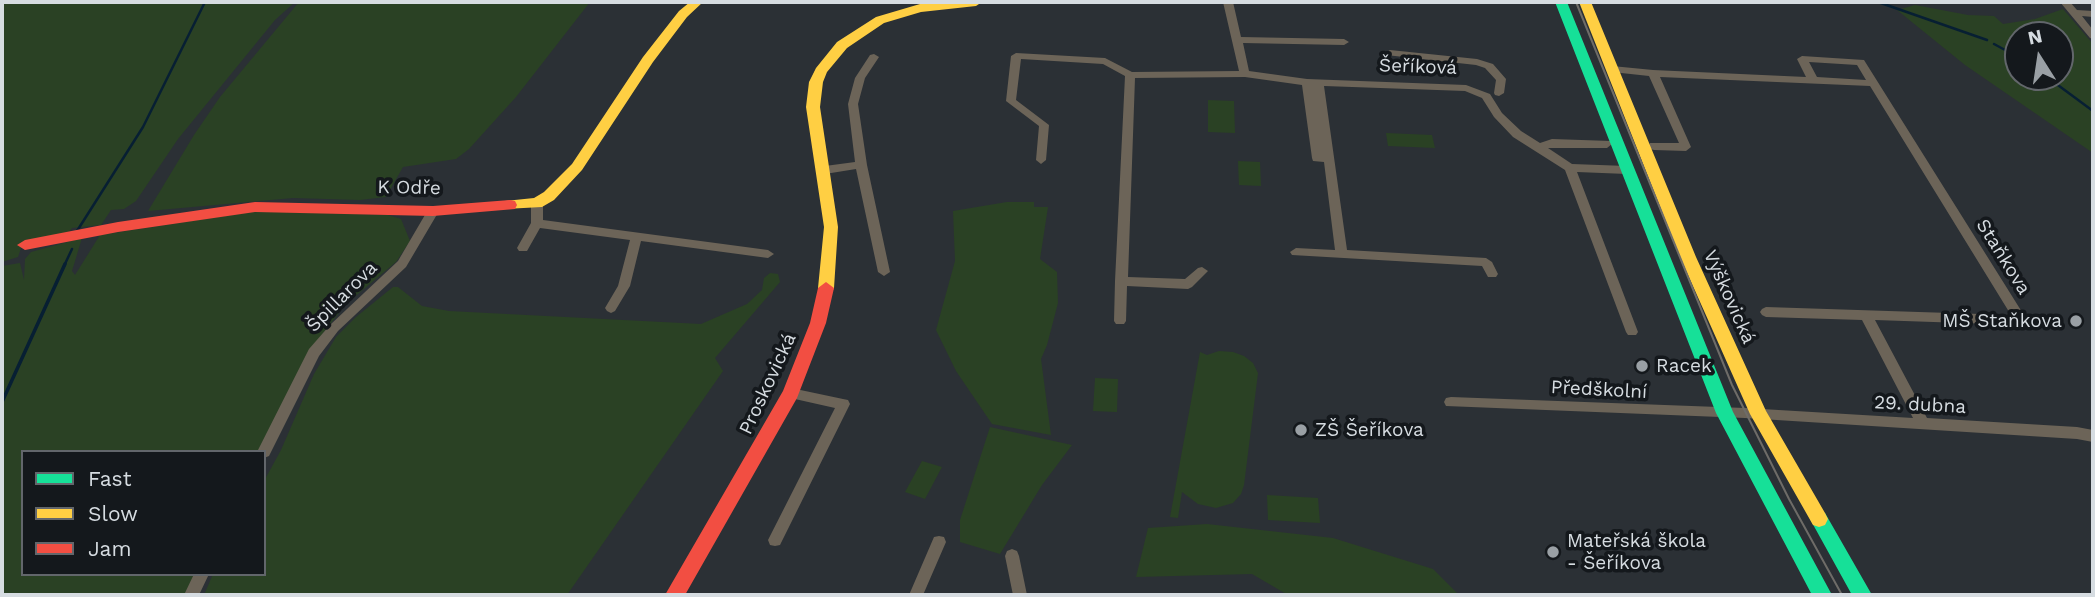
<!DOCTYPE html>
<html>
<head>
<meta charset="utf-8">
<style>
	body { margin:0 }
	#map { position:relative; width:2095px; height:597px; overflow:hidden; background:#2b3035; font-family:"Work Sans",sans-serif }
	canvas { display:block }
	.frame { position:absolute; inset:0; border:4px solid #d6dce1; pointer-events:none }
	.legend { position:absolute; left:21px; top:450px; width:245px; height:126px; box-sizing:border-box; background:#14181c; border:2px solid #62666b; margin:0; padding:9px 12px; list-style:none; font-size:21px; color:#d6dce1 }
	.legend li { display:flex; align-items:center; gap:14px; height:35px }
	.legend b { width:35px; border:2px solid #62666b }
	.north { position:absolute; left:2004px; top:21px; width:70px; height:70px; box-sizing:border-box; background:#14181c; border:2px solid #62666b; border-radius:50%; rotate:348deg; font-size:19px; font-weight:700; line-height:28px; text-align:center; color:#d6dce1 }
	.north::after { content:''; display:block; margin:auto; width:24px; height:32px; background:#9aa0a5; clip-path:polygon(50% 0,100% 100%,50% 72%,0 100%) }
</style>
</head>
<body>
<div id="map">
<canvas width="2095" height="597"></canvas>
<div class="frame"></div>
<ul class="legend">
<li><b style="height:9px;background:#16e098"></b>Fast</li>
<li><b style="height:9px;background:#ffcf43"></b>Slow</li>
<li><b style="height:9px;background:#f24e42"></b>Jam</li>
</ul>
<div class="north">N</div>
</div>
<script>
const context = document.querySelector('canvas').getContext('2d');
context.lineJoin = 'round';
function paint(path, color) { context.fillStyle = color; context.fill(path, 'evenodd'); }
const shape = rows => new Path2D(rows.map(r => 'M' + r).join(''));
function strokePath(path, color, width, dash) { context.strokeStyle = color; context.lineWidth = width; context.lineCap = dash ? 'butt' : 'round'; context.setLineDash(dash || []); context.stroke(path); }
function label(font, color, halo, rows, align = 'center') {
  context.font = font + ' "Work Sans",sans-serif'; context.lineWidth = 7; context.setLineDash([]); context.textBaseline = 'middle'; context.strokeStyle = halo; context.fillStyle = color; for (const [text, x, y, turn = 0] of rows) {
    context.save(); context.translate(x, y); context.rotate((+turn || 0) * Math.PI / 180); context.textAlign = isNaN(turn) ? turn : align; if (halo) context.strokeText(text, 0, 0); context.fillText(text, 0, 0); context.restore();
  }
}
const green = shape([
	[2,2,295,2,275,20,178,139,136,201,124,209,111,210,101,225,72,228,68,233,21,248,18,257,2,262],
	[299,2,590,2,516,97,469,149,456,159,403,167,386,197,360,200,293,198,148,211,194,135,220,97],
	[1915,5,1968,15,1994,16,2003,24,2035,19,2063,9,2093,44,2093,153,1965,65,1897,10],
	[2018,35,2060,35,2060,77,2018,77],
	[1208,100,1234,101,1235,133,1208,132],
	[1386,133,1432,135,1435,148,1388,146],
	[1238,161,1260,162,1261,186,1239,185],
	[1007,202,1034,202,1034,207,1048,207,1040,259,1057,272,1058,303,1047,345,1041,359,1051,435,992,424,956,371,936,330,955,261,953,211],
	[257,211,388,215,401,219,410,241,396,262,346,304,309,351,258,452,23,452,23,574,195,574,185,595,2,595,2,266,20,263,24,280,25,259,31,252,82,238,72,271,75,275,100,235],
	[770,273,778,274,780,282,715,358,723,371,567,595,204,595,213,574,264,574,264,481,281,450,314,374,336,337,356,317,393,287,398,287,422,306,449,311,701,324,747,304,762,290,764,278],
	[1219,351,1233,352,1244,356,1253,363,1258,373,1244,485,1241,494,1233,503,1216,508,1198,504,1182,492,1178,518,1170,517,1200,352,1207,355],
	[1095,378,1118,379,1117,412,1093,411],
	[990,427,1072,445,1042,485,1000,554,960,542,960,520],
	[922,461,942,467,925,499,905,492],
	[1267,495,1318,498,1320,523,1268,520],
	[1207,524,1333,538,1433,569,1459,595,1288,595,1252,574,1136,577,1148,528]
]);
const streamFar1 = shape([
	[1878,2,1987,40],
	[1994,44,2018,57],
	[2047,77,2093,111],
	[77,231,143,127,205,2],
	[64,266,72,249]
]);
const stream = shape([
	[2,402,65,264]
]);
const street = shape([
	[1223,2,1233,2,1241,37,1344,39,1349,42,1344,45,1243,43,1249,71,1307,79,1466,85,1490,94,1502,113,1521,131,1540,143,1552,139,1611,141,1612,144,1607,148,1548,148,1572,164,1627,166,1633,170,1627,174,1577,172,1638,332,1636,335,1628,335,1626,332,1565,170,1513,137,1494,117,1482,98,1465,91,1324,86,1347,250,1486,258,1492,262,1498,274,1496,277,1488,277,1482,266,1292,255,1290,252,1296,248,1335,250,1324,162,1313,161,1312,158,1302,85,1245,77,1135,78,1128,277,1185,279,1198,268,1202,267,1208,271,1192,287,1188,289,1127,286,1126,321,1124,324,1116,324,1114,321,1115,281,1125,76,1103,64,1021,59,1016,100,1049,125,1046,160,1041,164,1036,160,1039,126,1006,101,1011,56,1016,53,1105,58,1132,72,1239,71,1223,2],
	[2060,2,2070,2,2077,10,2093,11,2093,17,2082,16,2093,30,2093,39,2090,38,2060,2],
	[1390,50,1477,59,1493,64,1506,79,1504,93,1499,96,1495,95,1494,93,1496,80,1485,68,1476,65,1386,55,1385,53,1390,50],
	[874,54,879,57,865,78,858,104,867,165,890,272,884,276,878,272,856,169,825,174,819,170,825,166,855,162,848,104,855,78,870,55,874,54],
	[1802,56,1864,60,2027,320,2025,323,2021,325,1875,320,1927,418,2077,427,2093,430,2093,442,2077,439,1745,418,1446,406,1444,402,1446,398,1451,397,1745,408,1913,418,1862,320,1766,317,1762,315,1760,312,1762,309,1766,307,2011,315,1870,86,1660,77,1691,147,1686,151,1654,150,1650,149,1649,146,1650,143,1679,143,1649,76,1612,72,1607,69,1612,66,1653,70,1806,77,1797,59,1802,56],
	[1809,62,1857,65,1866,80,1817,77,1809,62],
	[537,199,543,203,543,220,768,250,774,254,768,258,641,241,630,286,615,311,611,313,607,311,605,308,618,286,630,240,540,228,527,251,519,251,517,248,531,223,531,203,537,199],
	[433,207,439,211,406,267,338,331,319,356,269,456,264,458,264,452,257,452,309,349,330,325,398,261,429,208,433,207],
	[791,388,843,399,848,400,850,404,780,545,775,546,770,545,768,540,835,408,786,397,784,393,786,389,791,388],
	[939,536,944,537,946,542,923,595,909,595,934,537,939,536],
	[1012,549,1017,551,1019,556,1027,595,1013,595,1005,556,1007,551,1012,549],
	[194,574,209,574,199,595,184,595,194,574]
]);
const fast = shape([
	[1555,2,1567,2,1733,412,1832,595,1812,595,1716,413,1555,2],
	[1819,511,1825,513,1872,595,1852,595,1810,519,1813,513,1819,511]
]);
const slow = shape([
	[690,2,703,2,687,17,653,62,582,170,554,200,542,207,505,209,503,205,505,201,534,198,544,192,572,164,643,57,679,11,690,2],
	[944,2,982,2,976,6,921,12,884,23,847,48,827,72,823,82,820,107,838,227,834,288,832,292,820,292,818,288,824,227,806,107,809,82,816,68,837,42,876,17,920,4,944,2],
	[1579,2,1591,2,1696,257,1766,411,1825,513,1828,519,1825,525,1819,527,1813,525,1750,414,1680,257,1579,2]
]);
const jam = shape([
	[510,200,515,201,517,205,515,209,433,216,255,212,118,232,25,250,17,245,25,240,118,222,255,202,433,206,510,200],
	[826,282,834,288,826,323,797,398,685,595,665,595,783,391,810,323,818,288,826,282]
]);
const tram = shape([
	[1576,2,1732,385,1789,499,1842,595]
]);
const markers = [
	[2076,321,7,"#9aa0a5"],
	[1642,366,7,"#9aa0a5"],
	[1301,430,7,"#9aa0a5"],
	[1553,552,7,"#9aa0a5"]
];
const streetNames = [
	["Šeříková",1418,67,2],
	["K Odře",409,188,1],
	["Staňkova",2003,257,58],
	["Špillarova",342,297,-45],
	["Výškovická",1729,297,66],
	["Proskovická",768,384,-65],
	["Předškolní",1599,390,3],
	["29. dubna",1920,405,3]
];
const poiNames = [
	["MŠ Staňkova",2062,321,"right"],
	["Racek",1656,366],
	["ZŠ Šeříkova",1315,430],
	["Mateřská škola",1567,541],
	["- Šeříkova",1567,563]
];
paint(green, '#2a4124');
strokePath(streamFar1, '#071f33', 2.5);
strokePath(stream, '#071f33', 3.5);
paint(street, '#6c6458');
paint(fast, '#16e098');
paint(slow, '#ffcf43');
paint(jam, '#f24e42');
strokePath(tram, '#6e6c68', 2);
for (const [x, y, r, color] of markers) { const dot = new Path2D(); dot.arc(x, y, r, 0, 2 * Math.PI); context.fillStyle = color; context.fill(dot); strokePath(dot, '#14181c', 2.5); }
label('19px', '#d6dce1', '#14181c', streetNames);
label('19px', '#d6dce1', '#14181c', poiNames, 'left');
</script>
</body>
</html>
